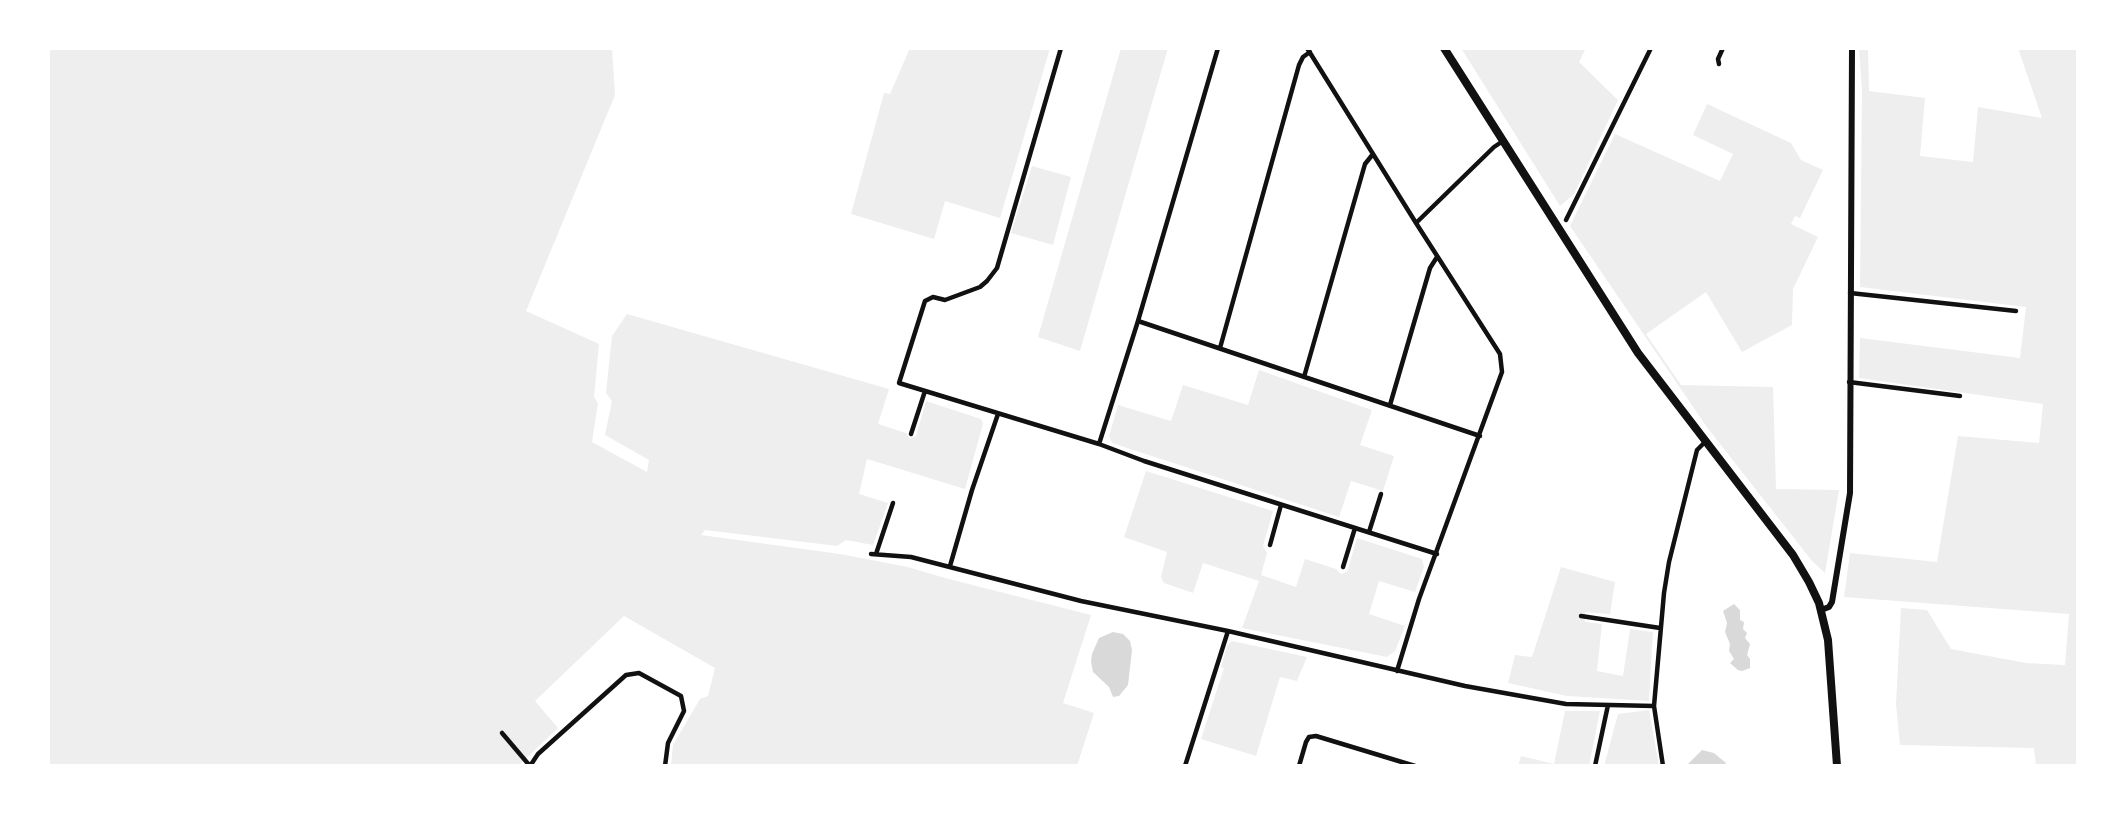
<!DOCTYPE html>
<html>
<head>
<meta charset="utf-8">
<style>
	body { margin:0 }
	#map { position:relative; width:2126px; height:814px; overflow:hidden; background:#fff; font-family:"Open Sans",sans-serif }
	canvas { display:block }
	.frame { position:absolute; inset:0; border:50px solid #fff; pointer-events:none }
</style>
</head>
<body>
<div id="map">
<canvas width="2126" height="814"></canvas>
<div class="frame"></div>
</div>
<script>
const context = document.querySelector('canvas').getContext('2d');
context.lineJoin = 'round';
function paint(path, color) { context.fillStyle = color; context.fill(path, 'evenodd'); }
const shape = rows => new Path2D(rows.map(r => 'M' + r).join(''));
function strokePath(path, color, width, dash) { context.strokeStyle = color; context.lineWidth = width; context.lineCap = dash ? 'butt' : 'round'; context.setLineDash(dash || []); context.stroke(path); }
const green = shape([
	[48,48,612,48,615,95,526,311,599,344,594,397,598,403,592,442,647,472,649,460,605,435,612,401,606,393,612,336,627,314,889,389,878,424,906,433,910,439,916,436,926,401,981,419,983,424,965,489,867,459,859,494,888,503,873,545,846,540,837,546,705,530,701,535,840,554,908,567,945,578,1091,615,1063,703,1094,713,1077,766,671,766,673,745,700,699,708,696,715,668,624,616,535,701,558,728,518,766,48,766],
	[910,48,1050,48,1000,218,945,201,934,239,851,214,884,93,890,94],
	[1121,48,1168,48,1080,351,1038,337],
	[1461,48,1586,48,1579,62,1618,100,1574,194,1560,206],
	[1859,48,1868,48,1869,91,1925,98,1920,156,1973,162,1978,107,2042,118,2018,48,2078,48,2078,766,2036,766,2034,748,1900,745,1896,704,1901,608,1927,610,1951,649,2026,663,2065,665,2069,614,1844,597,1850,553,1937,562,1958,436,2039,443,2043,404,1859,378,1860,338,2020,358,2026,307,1860,287,1862,90],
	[1707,104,1791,143,1801,160,1823,170,1800,218,1795,216,1791,224,1818,237,1793,289,1792,325,1742,352,1706,292,1646,334,1681,385,1773,387,1776,489,1839,490,1825,573,1812,561,1706,426,1570,226,1615,134,1720,181,1733,154,1693,135],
	[1032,166,1071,177,1053,245,1011,233],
	[1259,370,1372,410,1360,445,1394,456,1383,491,1351,481,1339,517,1112,443,1109,436,1118,405,1171,421,1183,385,1248,405],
	[1146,471,1273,511,1263,546,1267,553,1261,575,1296,587,1305,559,1336,569,1341,574,1347,572,1357,538,1422,559,1424,567,1415,592,1379,581,1369,614,1405,626,1395,651,1387,657,1242,628,1259,581,1203,563,1193,593,1164,583,1161,577,1167,552,1124,537],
	[1561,567,1615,582,1610,614,1585,612,1585,622,1602,624,1597,671,1623,676,1630,629,1653,632,1649,701,1567,696,1508,683,1515,655,1532,657],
	[1232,641,1307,657,1297,681,1280,677,1256,756,1201,739,1224,668,1221,667,1227,646],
	[1649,710,1659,766,1604,766,1618,714],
	[1565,711,1600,711,1589,766,1518,766,1521,756,1554,764]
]);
const water = shape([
	[1734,604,1740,610,1740,620,1744,622,1743,629,1747,633,1745,638,1750,644,1747,655,1750,659,1750,668,1742,671,1738,670,1730,663,1734,659,1729,651,1730,644,1725,632,1727,623,1723,611],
	[1113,632,1123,634,1130,641,1132,650,1128,685,1119,696,1113,697,1109,687,1093,672,1091,662,1092,654,1099,638],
	[1702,750,1714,753,1726,763,1724,766,1686,766]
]);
const minor = shape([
	[1061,48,997,268,987,281,980,287,945,300,933,297,925,301,899,383,1099,444,1144,461,1437,554],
	[1307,48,1416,223],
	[1719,64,1718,59,1723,48],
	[1566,220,1651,48],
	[1850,293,2016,311],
	[1138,321,1480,436],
	[1220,348,1299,65,1303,57,1310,52],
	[1304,377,1365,164,1373,154],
	[1849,382,1960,396],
	[1390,405,1430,268,1437,257],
	[911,434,925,391],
	[1099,444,1138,321,1218,48],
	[1369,532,1381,494],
	[1270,545,1281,505],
	[871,554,911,557,1081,601,1228,631,1465,686,1566,704,1654,706],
	[876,554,893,503],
	[950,566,972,490,998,414],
	[1343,567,1355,528],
	[1581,616,1660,628],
	[1397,671,1419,599,1502,372,1500,354,1416,223,1494,147,1503,141],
	[502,733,530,766,538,754,626,675,639,673,681,696,684,711,668,743,665,766],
	[1185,766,1228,631],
	[1299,766,1306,742,1309,737,1316,736,1415,766],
	[1595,766,1608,705],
	[1663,766,1654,706,1664,593,1669,562,1697,450,1705,442]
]);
const tertiary = shape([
	[1821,610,1829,607,1832,602,1850,493,1852,48]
]);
const primary = shape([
	[1444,48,1638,353,1793,555,1809,582,1819,603,1828,640,1837,766]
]);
paint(green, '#eee');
paint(water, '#d9d9d9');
strokePath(minor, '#111', 4.5);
strokePath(tertiary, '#111', 6);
strokePath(primary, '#111', 8);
</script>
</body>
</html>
